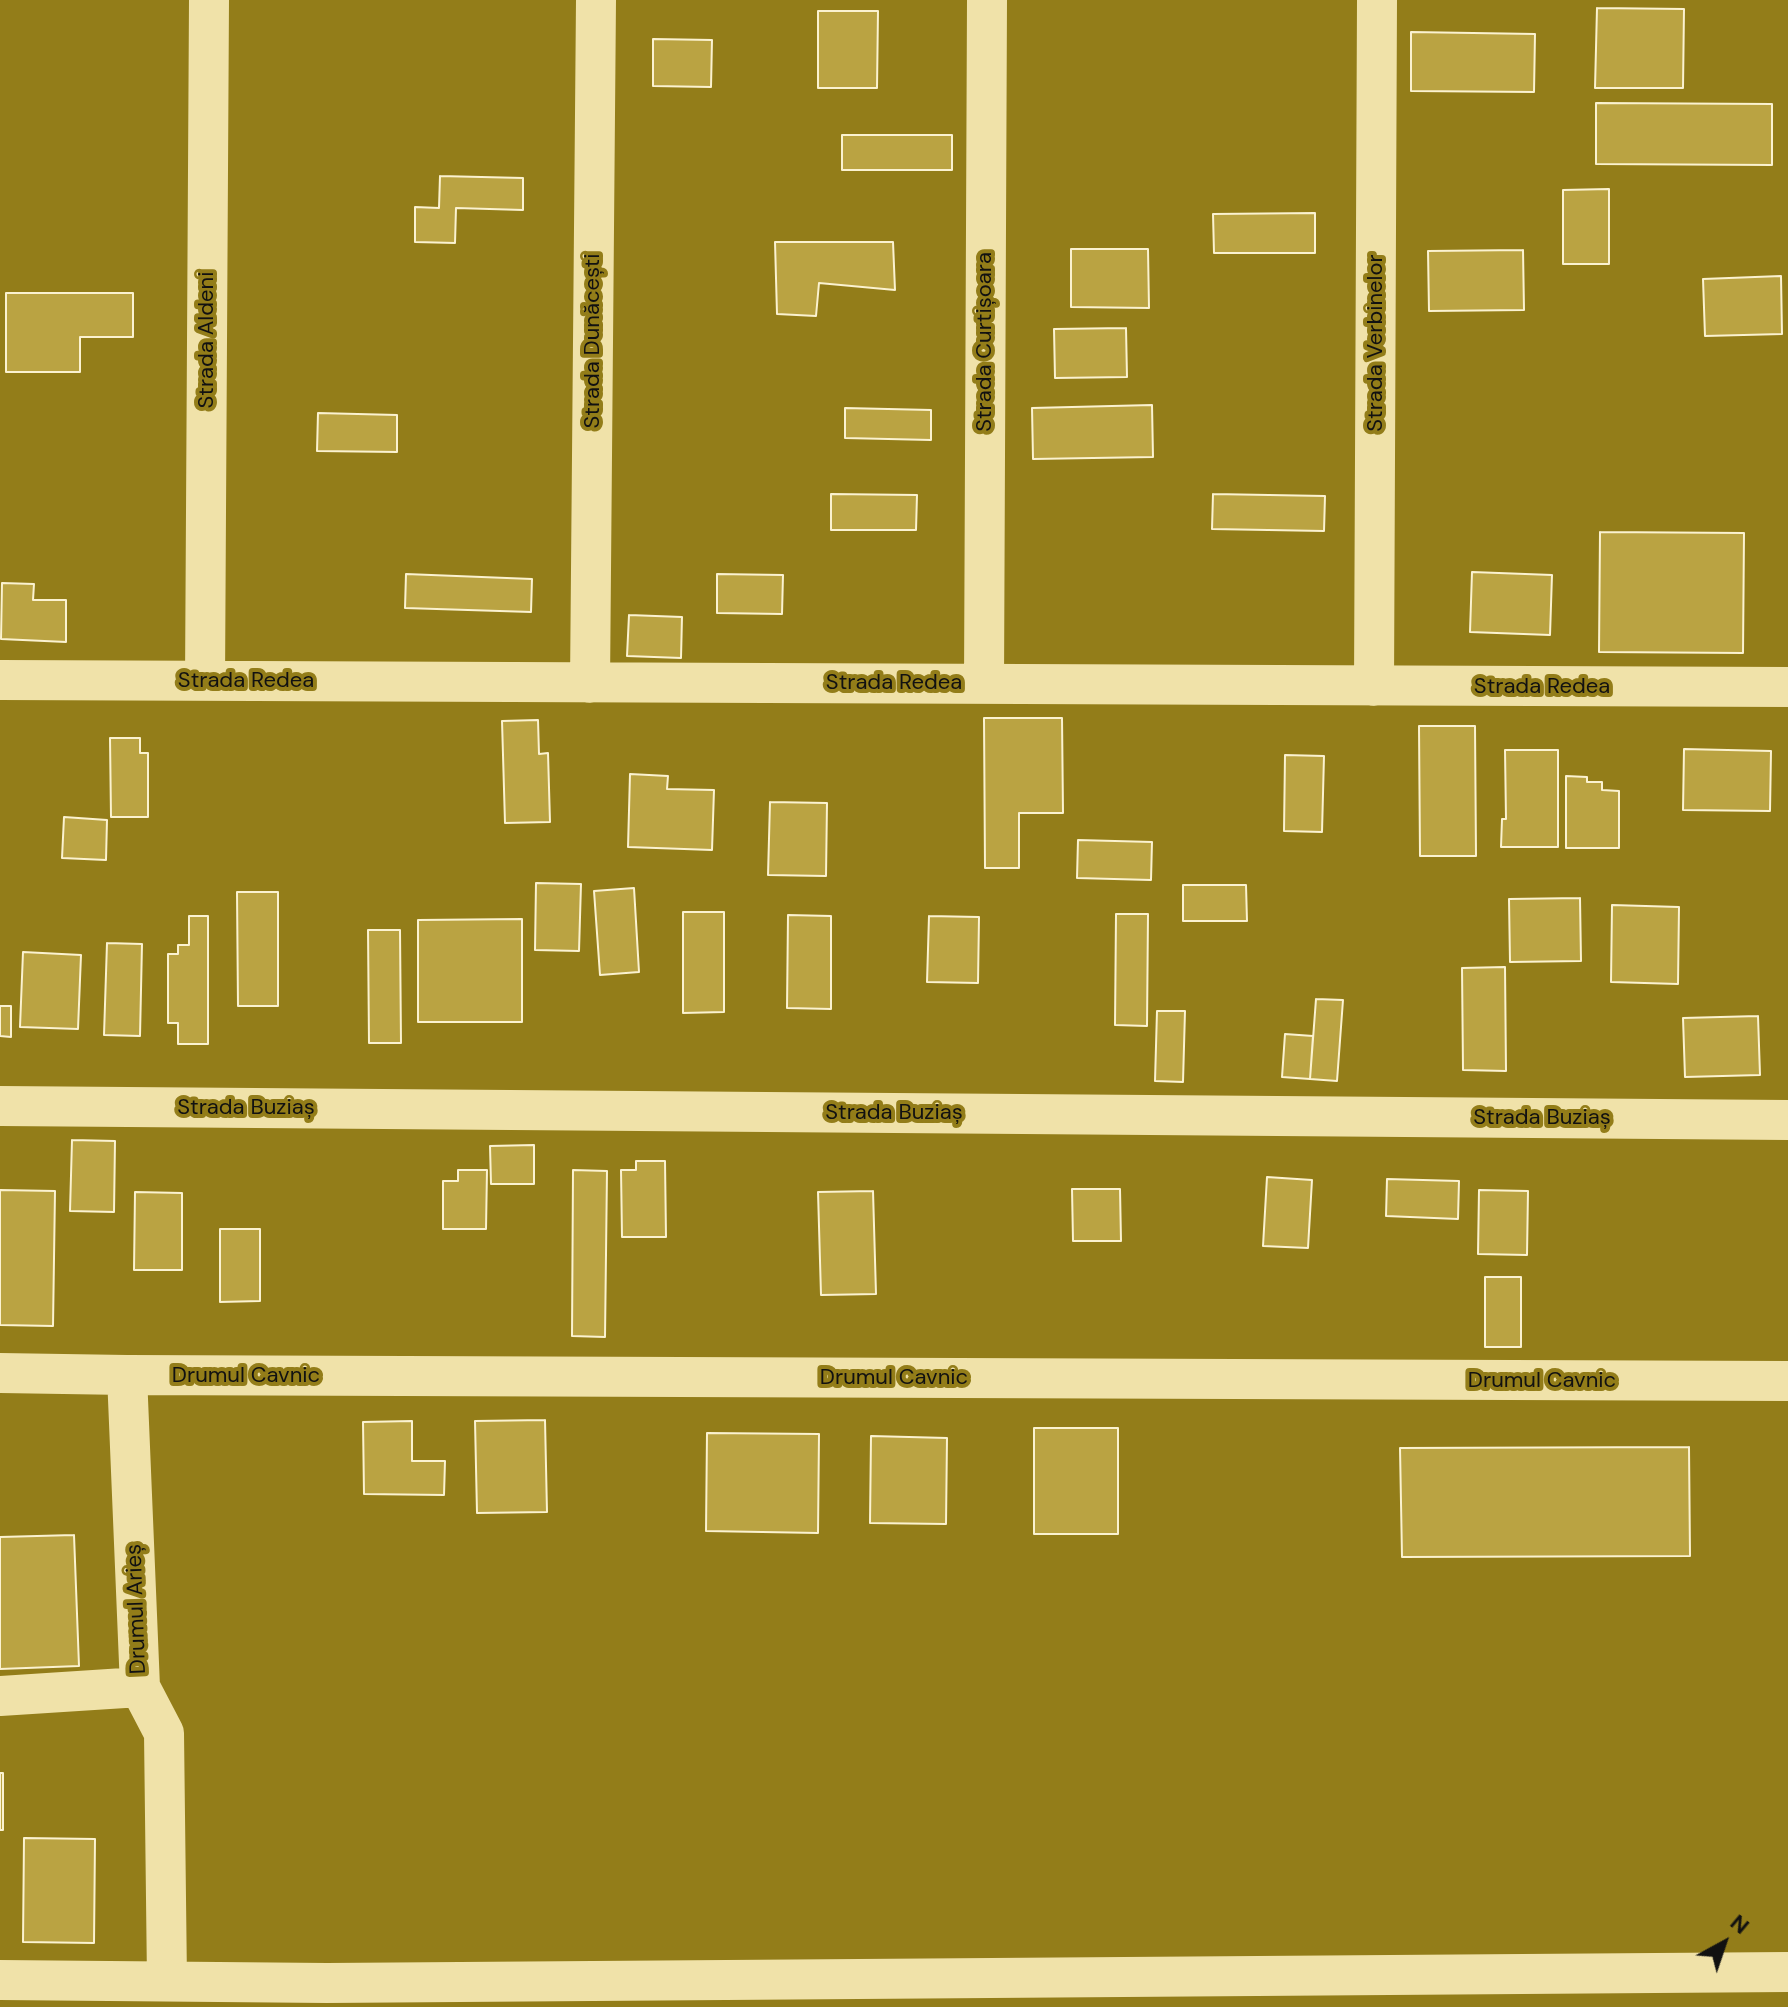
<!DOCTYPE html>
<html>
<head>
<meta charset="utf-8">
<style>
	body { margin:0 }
	#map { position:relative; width:1788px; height:2007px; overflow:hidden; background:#937d19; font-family:"DM Sans",sans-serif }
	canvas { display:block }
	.north { position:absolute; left:1684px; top:1903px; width:80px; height:80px; -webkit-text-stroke:6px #937d19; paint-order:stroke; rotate:40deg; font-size:22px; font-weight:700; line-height:32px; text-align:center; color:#111 }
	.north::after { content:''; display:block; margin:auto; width:28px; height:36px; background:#111; clip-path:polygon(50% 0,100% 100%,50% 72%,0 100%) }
</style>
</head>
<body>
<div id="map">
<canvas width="1788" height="2007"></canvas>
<div class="north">N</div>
</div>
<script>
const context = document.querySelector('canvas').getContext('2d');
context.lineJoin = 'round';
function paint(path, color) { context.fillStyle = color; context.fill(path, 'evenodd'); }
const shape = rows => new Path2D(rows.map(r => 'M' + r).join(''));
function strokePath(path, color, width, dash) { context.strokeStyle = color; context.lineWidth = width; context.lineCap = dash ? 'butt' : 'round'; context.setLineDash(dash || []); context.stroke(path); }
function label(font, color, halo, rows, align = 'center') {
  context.font = font + ' "DM Sans",sans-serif'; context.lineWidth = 8; context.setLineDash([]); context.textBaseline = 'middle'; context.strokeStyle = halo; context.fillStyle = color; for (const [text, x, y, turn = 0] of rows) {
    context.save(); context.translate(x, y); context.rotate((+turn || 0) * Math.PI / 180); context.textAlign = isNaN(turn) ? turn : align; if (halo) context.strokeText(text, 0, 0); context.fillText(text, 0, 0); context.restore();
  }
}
const building = shape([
	[1597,8,1684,9,1683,88,1595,88,1597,8],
	[818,11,878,11,877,88,818,88,818,11],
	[1411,32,1535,34,1534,92,1411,91,1411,32],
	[653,39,712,40,711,87,653,86,653,39],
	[1596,103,1772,104,1772,165,1596,164,1596,103],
	[842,135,952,135,952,170,842,170,842,135],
	[440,176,523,178,523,210,456,208,455,243,415,242,415,207,439,208,440,176],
	[1609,189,1609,264,1563,264,1563,190,1609,189],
	[1315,213,1315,253,1214,253,1213,214,1315,213],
	[775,242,893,242,895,290,819,283,816,316,777,314,775,242],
	[1071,249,1148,249,1149,308,1071,307,1071,249],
	[1523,250,1524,310,1429,311,1428,251,1523,250],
	[1781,276,1782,334,1705,336,1703,279,1781,276],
	[6,293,133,293,133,337,80,337,80,372,6,372,6,293],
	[1126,328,1127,377,1055,378,1054,329,1126,328],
	[1152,405,1153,457,1033,459,1032,408,1152,405],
	[845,408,931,410,931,440,845,438,845,408],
	[318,413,397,415,397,452,317,451,318,413],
	[831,494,917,495,916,530,831,530,831,494],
	[1213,494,1325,496,1324,531,1212,529,1213,494],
	[1600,532,1744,533,1743,653,1599,652,1600,532],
	[1472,572,1552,575,1550,635,1470,632,1472,572],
	[406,574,532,579,531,612,405,608,406,574],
	[717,574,783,575,782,614,717,613,717,574],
	[2,583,34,584,33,600,66,600,66,642,1,639,2,583],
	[629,615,682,617,681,658,627,656,629,615],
	[984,718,1062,718,1063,813,1019,813,1019,868,985,868,984,718],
	[538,720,539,754,548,753,550,822,505,823,502,721,538,720],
	[1419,726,1475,726,1476,856,1420,856,1419,726],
	[110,738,140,738,140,753,148,753,148,817,111,817,110,738],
	[1684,749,1771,751,1770,811,1683,810,1684,749],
	[1505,750,1558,750,1558,847,1501,847,1502,819,1506,819,1505,750],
	[1285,755,1324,756,1322,832,1284,831,1285,755],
	[630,774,668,776,667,789,714,790,712,850,628,847,630,774],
	[1566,776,1587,777,1587,782,1602,782,1602,790,1619,791,1619,848,1566,848,1566,776],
	[770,802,827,803,826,876,768,875,770,802],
	[64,817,107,820,106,860,62,858,64,817],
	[1078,840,1152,842,1151,880,1077,878,1078,840],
	[536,883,581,884,579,951,535,950,536,883],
	[1183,885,1246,885,1247,921,1183,921,1183,885],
	[634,888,639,972,600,975,594,891,634,888],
	[237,892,278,892,278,1006,238,1006,237,892],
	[1580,898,1581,961,1510,962,1509,899,1580,898],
	[1612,905,1679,907,1678,984,1611,982,1612,905],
	[683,912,724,912,724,1012,683,1013,683,912],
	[1116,914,1148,914,1147,1026,1115,1025,1116,914],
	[788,915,831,916,831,1009,787,1008,788,915],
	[189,916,208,916,208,1044,178,1044,178,1023,168,1023,168,954,178,954,178,945,189,945,189,916],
	[929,916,979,917,978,983,927,982,929,916],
	[522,919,522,1022,418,1022,418,920,522,919],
	[368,930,400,930,401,1043,369,1043,368,930],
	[107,943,142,944,140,1036,104,1035,107,943],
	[23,952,81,955,78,1029,20,1027,23,952],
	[1505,967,1506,1071,1463,1070,1462,968,1505,967],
	[1316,999,1343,1000,1337,1081,1310,1079,1316,999],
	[0,1006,11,1006,11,1037,0,1036,0,1006],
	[1157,1011,1185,1011,1183,1082,1155,1081,1157,1011],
	[1758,1016,1760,1075,1685,1077,1683,1018,1758,1016],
	[1285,1034,1313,1036,1310,1079,1282,1077,1285,1034],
	[72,1140,115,1141,114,1212,70,1211,72,1140],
	[534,1145,534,1184,491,1184,490,1146,534,1145],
	[636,1161,665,1161,666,1237,622,1237,621,1170,636,1170,636,1161],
	[458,1170,487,1170,486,1229,443,1229,443,1181,458,1181,458,1170],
	[573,1170,607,1171,605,1337,572,1336,573,1170],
	[1267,1177,1312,1180,1308,1248,1263,1246,1267,1177],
	[1387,1179,1459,1181,1458,1219,1386,1216,1387,1179],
	[1072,1189,1120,1189,1121,1241,1073,1241,1072,1189],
	[0,1190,55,1191,53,1326,0,1325,0,1190],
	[1479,1190,1528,1191,1527,1255,1478,1254,1479,1190],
	[873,1191,876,1294,821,1295,818,1192,873,1191],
	[135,1192,182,1193,182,1270,134,1270,135,1192],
	[220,1229,260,1229,260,1301,220,1302,220,1229],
	[1485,1277,1521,1277,1521,1347,1485,1347,1485,1277],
	[545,1420,547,1512,477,1513,475,1421,545,1420],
	[412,1421,412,1461,445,1461,444,1495,364,1494,363,1422,412,1421],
	[1034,1428,1118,1428,1118,1534,1034,1534,1034,1428],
	[707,1433,819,1434,818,1533,706,1531,707,1433],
	[871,1436,947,1438,946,1524,870,1523,871,1436],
	[1689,1447,1690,1556,1402,1557,1400,1448,1689,1447],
	[74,1535,79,1666,0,1669,0,1537,74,1535],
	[0,1773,3,1773,3,1830,0,1830,0,1773],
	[24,1838,95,1839,94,1943,23,1942,24,1838]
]);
const street = shape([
	[0,680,1788,687],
	[205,681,209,0],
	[590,683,596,0],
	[984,684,987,0],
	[1374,686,1377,0],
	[0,1106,1788,1120],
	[0,1373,127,1375,1788,1381],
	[127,1375,140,1687,164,1733,167,1981],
	[0,1696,140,1687],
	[0,1980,327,1983,1788,1972]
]);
const streetNames = [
	["Strada Aldeni",207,340,-90],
	["Strada Dunăcești",593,341,-90],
	["Strada Curtișoara",985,342,-90],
	["Strada Verbinelor",1376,343,-90],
	["Strada Redea",246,681],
	["Strada Redea",894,683],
	["Strada Redea",1542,687],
	["Strada Buziaș",246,1108],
	["Strada Buziaș",894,1113],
	["Strada Buziaș",1542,1118],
	["Drumul Cavnic",246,1376],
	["Drumul Cavnic",894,1378],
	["Drumul Cavnic",1542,1381],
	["Drumul Arieș",137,1609,-92]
];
paint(building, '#baa342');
strokePath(building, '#fbf2d0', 2);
strokePath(street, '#f0e2a9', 40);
label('22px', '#111', '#937d19', streetNames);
</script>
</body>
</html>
